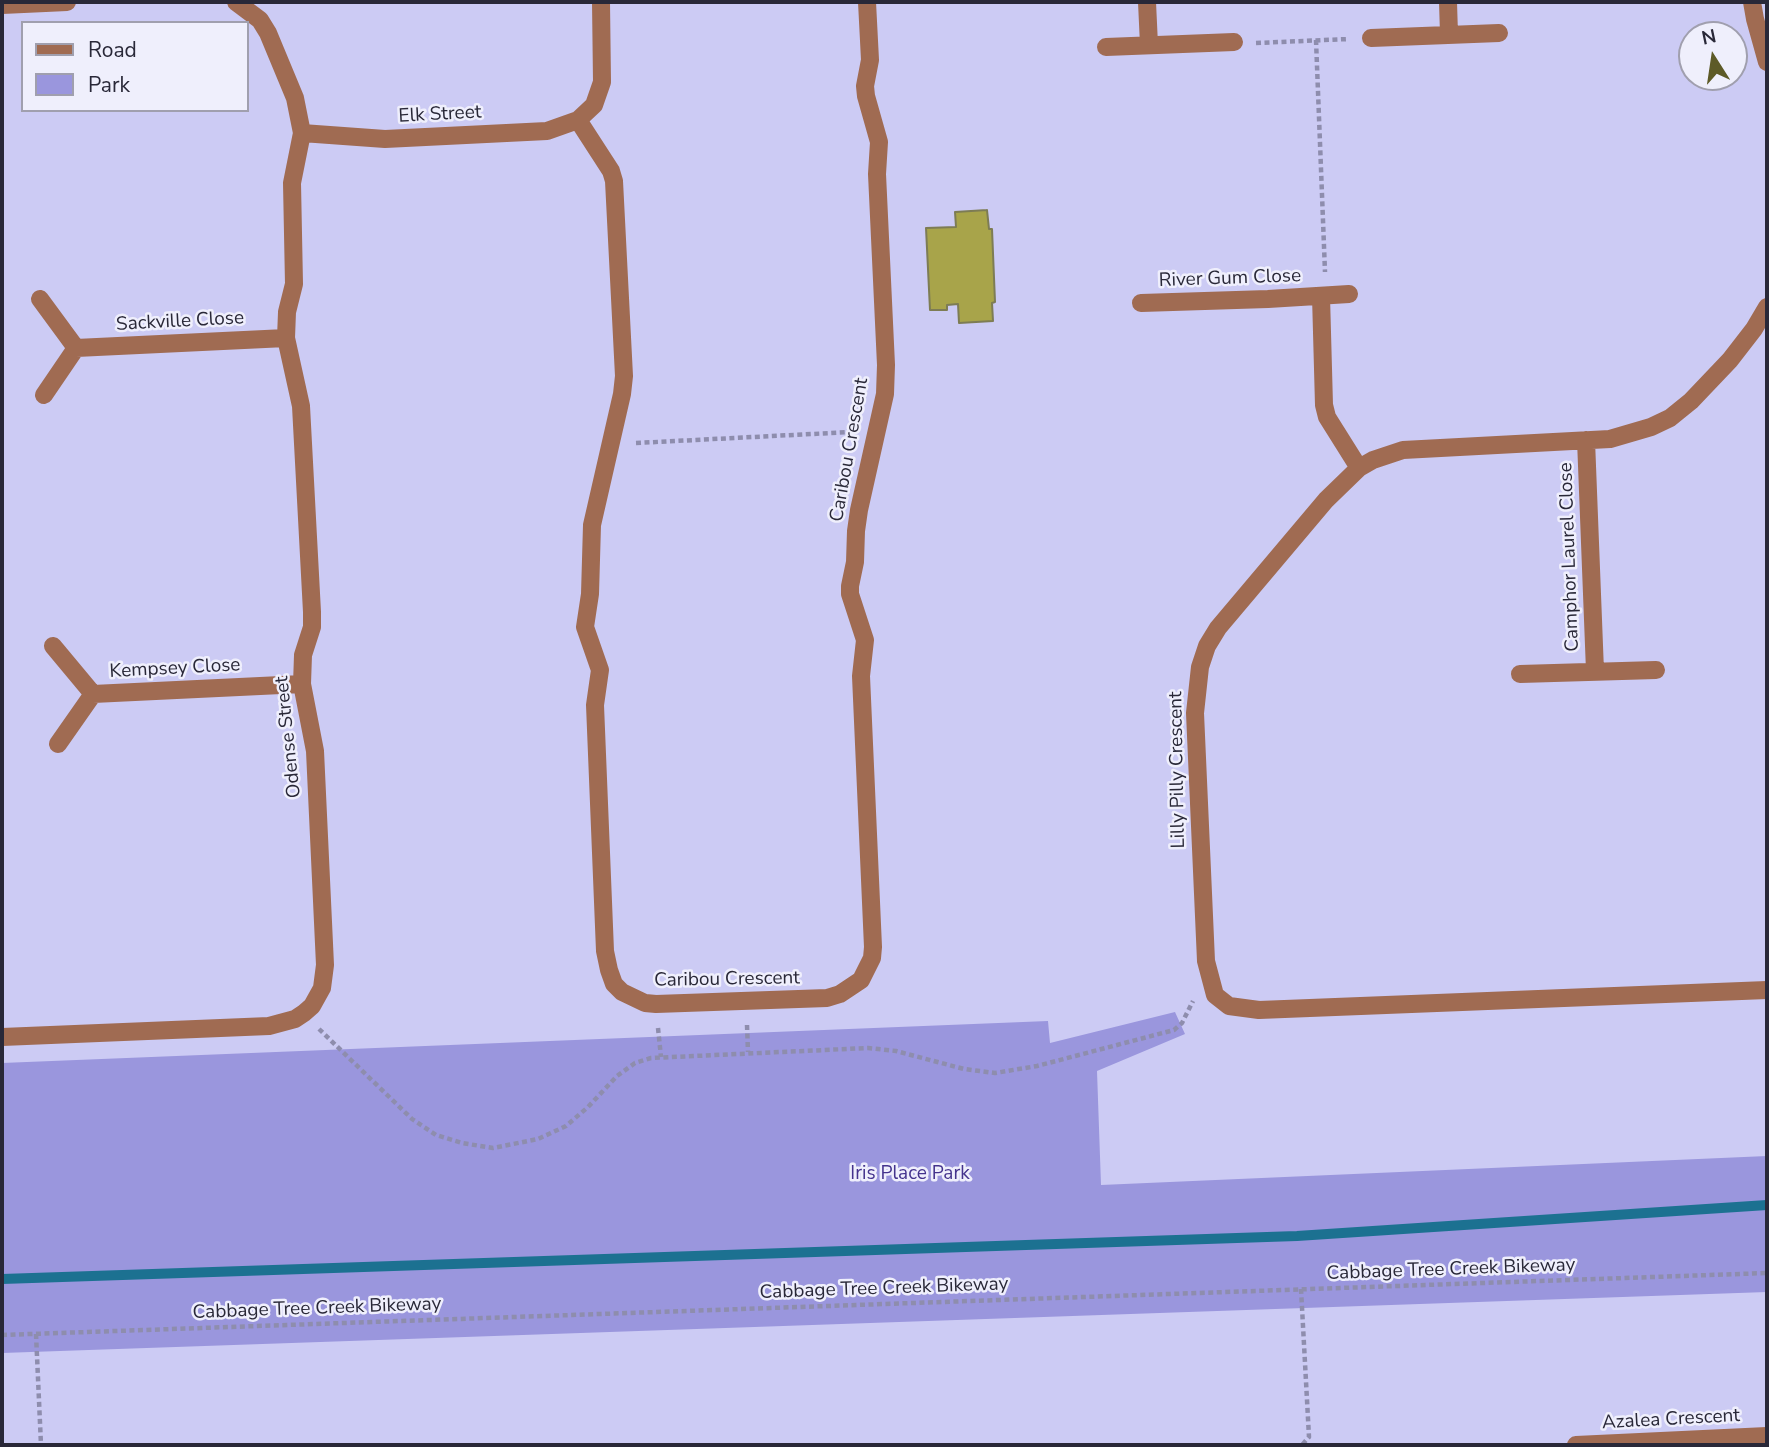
<!DOCTYPE html>
<html>
<head>
<meta charset="utf-8">
<style>
	body { margin:0 }
	#map { position:relative; width:1769px; height:1447px; overflow:hidden; background:#cccbf4; font-family:"Nunito Sans",sans-serif }
	canvas { display:block }
	.frame { position:absolute; inset:0; border:4px solid #292838; pointer-events:none }
	.legend { position:absolute; left:21px; top:21px; width:228px; height:91px; box-sizing:border-box; background:#efeffc; border:2px solid #a09fae; margin:0; padding:9px 12px; list-style:none; font-size:21px; color:#292838 }
	.legend li { display:flex; align-items:center; gap:14px; height:35px }
	.legend b { width:35px; border:2px solid #a09fae }
	.north { position:absolute; left:1678px; top:21px; width:70px; height:70px; box-sizing:border-box; background:#efeffc; border:2px solid #a09fae; border-radius:50%; rotate:348deg; font-size:19px; font-weight:700; line-height:28px; text-align:center; color:#292838 }
	.north::after { content:''; display:block; margin:auto; width:24px; height:32px; background:#5d5a27; clip-path:polygon(50% 0,100% 100%,50% 72%,0 100%) }
</style>
</head>
<body>
<div id="map">
<canvas width="1769" height="1447"></canvas>
<div class="frame"></div>
<ul class="legend">
<li><b style="height:9px;background:#a06b52"></b>Road</li>
<li><b style="height:19px;background:#9a96dd"></b>Park</li>
</ul>
<div class="north">N</div>
</div>
<script>
const context = document.querySelector('canvas').getContext('2d');
context.lineJoin = 'round';
function paint(path, color) { context.fillStyle = color; context.fill(path, 'evenodd'); }
const shape = rows => new Path2D(rows.map(r => 'M' + r).join(''));
function strokePath(path, color, width, dash) { context.strokeStyle = color; context.lineWidth = width; context.lineCap = dash ? 'butt' : 'round'; context.setLineDash(dash || []); context.stroke(path); }
function label(font, color, halo, rows, align = 'center') {
  context.font = font + ' "Nunito Sans",sans-serif'; context.lineWidth = 5; context.setLineDash([]); context.textBaseline = 'middle'; context.strokeStyle = halo; context.fillStyle = color; for (const [text, x, y, turn = 0] of rows) {
    context.save(); context.translate(x, y); context.rotate((+turn || 0) * Math.PI / 180); context.textAlign = isNaN(turn) ? turn : align; if (halo) context.strokeText(text, 0, 0); context.fillText(text, 0, 0); context.restore();
  }
}
const green = shape([
	[1175,1012,1185,1034,1097,1071,1101,1185,1767,1156,1767,1292,2,1353,2,1063,1048,1021,1050,1043]
]);
const stream = shape([
	[2,1279,1297,1236,1767,1205]
]);
const building = shape([
	[987,210,989,229,992,229,995,302,992,303,993,321,959,323,958,304,947,305,947,310,930,310,926,228,956,227,955,212,987,210]
]);
const path = shape([
	[1316,40,1325,272],
	[1256,43,1349,39],
	[636,443,851,432],
	[747,1025,748,1052],
	[658,1028,661,1057],
	[319,1029,412,1119,436,1135,462,1143,493,1148,538,1139,566,1126,588,1107,617,1076,635,1063,651,1058,868,1048,896,1051,964,1069,995,1073,1037,1066,1174,1030,1182,1023,1193,1001],
	[1301,1289,1309,1437,1302,1445],
	[36,1334,41,1445],
	[2,1335,1767,1273]
]);
const minor = shape([
	[601,2,602,82,594,105,578,120,611,171,614,181,624,376,622,394,592,525,590,594,585,627,600,670,595,705,605,951,609,970,614,984,622,992,645,1003,656,1004,827,998,840,994,861,980,872,958,873,947,861,676,865,640,850,594,850,586,855,562,856,531,859,510,885,394,886,365,877,174,879,142,866,96,865,86,870,60,867,2],
	[1147,2,1149,45],
	[1448,2,1449,34],
	[1752,2,1755,19,1767,62],
	[2,5,67,2],
	[1371,38,1499,33],
	[1106,47,1234,42],
	[302,133,385,139,547,131,578,120],
	[1321,296,1324,405,1327,417,1359,468],
	[40,299,76,348,44,395],
	[1141,303,1268,299,1349,294],
	[1767,307,1754,329,1730,360,1691,401,1670,418,1651,427,1610,439,1403,450,1373,460,1359,468,1326,500,1218,628,1207,646,1200,667,1195,713,1206,961,1215,995,1229,1006,1259,1010,1767,990],
	[76,348,286,338],
	[1586,440,1595,671],
	[53,646,93,694,58,744],
	[1520,674,1656,670],
	[93,694,302,684],
	[2,1037,269,1026,295,1019,304,1013,312,1006,322,988,325,965,315,751,302,684,303,655,312,627,312,612,301,406,286,338,287,312,294,284,292,183,302,133,295,98,268,33,260,20,236,2],
	[1576,1445,1767,1436]
]);
const streetNames = [
	["Elk Street",440,115,-3],
	["River Gum Close",1230,279,-2],
	["Sackville Close",180,322,-3],
	["Caribou Crescent",850,450,-80],
	["Camphor Laurel Close",1570,557,-92],
	["Kempsey Close",175,669,-3],
	["Odense Street",289,737,-96],
	["Lilly Pilly Crescent",1178,770,-91],
	["Caribou Crescent",727,980,-1],
	["Cabbage Tree Creek Bikeway",1451,1270,-2],
	["Cabbage Tree Creek Bikeway",884,1289,-2],
	["Cabbage Tree Creek Bikeway",317,1309,-2],
	["Azalea Crescent",1671,1420,-3]
];
const parkNames = [
	["Iris Place Park",910,1174]
];
paint(green, '#9a96dd');
strokePath(stream, '#1c7191', 10);
paint(building, '#a8a44a');
strokePath(building, '#7d7c54', 2);
strokePath(path, '#8e8dad', 4.5, [5, 3.5]);
strokePath(minor, '#a06b52', 18);
label('19px', '#292838', '#efeffc', streetNames);
label('19px', '#44338d', '#efeffc', parkNames);
</script>
</body>
</html>
